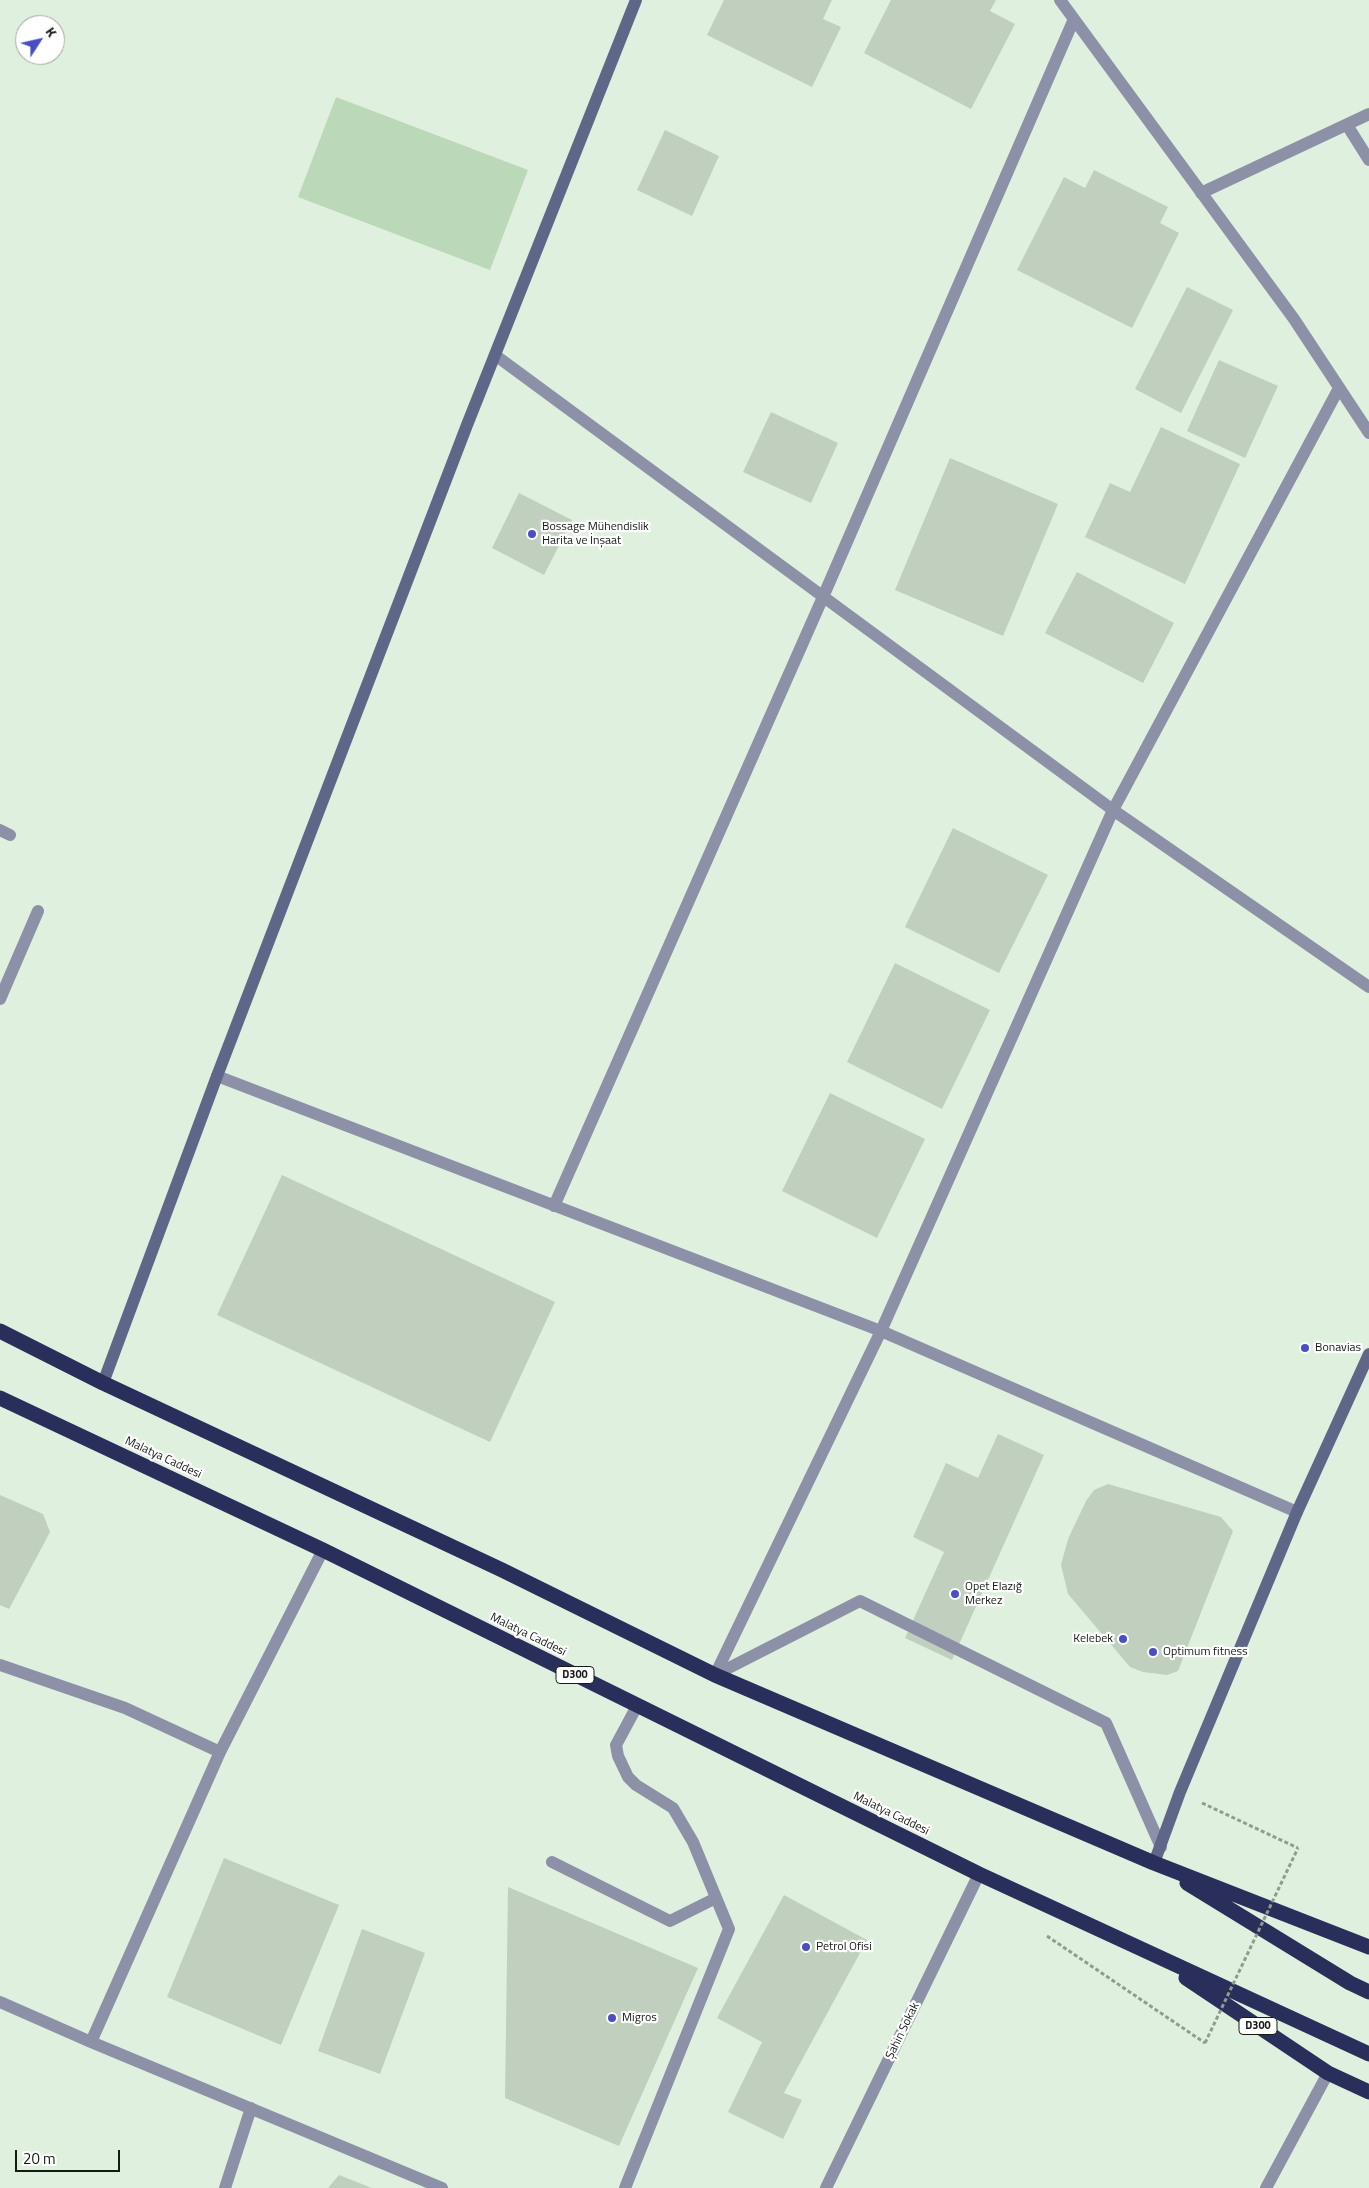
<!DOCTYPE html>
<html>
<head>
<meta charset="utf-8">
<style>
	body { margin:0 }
	#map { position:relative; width:1369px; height:2188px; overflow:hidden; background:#e0f0de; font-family:"Titillium Web",sans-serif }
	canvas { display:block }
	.north { position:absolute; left:15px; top:15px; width:50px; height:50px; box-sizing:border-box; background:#fff; border:1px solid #a1a3a1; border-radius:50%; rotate:55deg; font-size:14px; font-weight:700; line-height:20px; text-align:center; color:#141a14 }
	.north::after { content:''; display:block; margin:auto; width:18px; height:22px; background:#4a4dc3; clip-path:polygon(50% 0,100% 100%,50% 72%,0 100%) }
	.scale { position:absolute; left:15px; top:2150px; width:105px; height:22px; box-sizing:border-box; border:2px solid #141a14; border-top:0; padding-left:6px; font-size:15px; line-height:18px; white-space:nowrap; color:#141a14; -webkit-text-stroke:4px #fff; paint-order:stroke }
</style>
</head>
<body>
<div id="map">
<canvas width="1369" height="2188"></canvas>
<div class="north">K</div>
<div class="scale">20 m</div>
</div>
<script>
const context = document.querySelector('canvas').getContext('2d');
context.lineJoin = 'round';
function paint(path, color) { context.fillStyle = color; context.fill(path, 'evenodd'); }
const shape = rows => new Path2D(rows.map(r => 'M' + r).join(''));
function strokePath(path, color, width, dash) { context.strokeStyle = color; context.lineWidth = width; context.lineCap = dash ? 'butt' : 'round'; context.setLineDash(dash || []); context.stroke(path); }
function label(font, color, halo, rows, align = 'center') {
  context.font = font + ' "Titillium Web",sans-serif'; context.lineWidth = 4.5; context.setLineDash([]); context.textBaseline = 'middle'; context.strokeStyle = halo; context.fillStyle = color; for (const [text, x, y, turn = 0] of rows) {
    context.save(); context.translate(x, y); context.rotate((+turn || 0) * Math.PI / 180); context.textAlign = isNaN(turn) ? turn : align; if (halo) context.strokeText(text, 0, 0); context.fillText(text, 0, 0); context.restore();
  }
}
const green = shape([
	[336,97,528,170,490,270,298,197]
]);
const building = shape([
	[724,0,832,0,823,19,841,27,812,87,707,35],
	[891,0,996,0,990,11,1015,24,971,109,864,53],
	[665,130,719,156,692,216,637,190],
	[1094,170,1168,207,1160,223,1179,233,1132,328,1017,270,1064,177,1085,188],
	[1187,287,1233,310,1181,413,1135,389],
	[1219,360,1278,386,1245,458,1187,431],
	[771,412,838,443,811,503,743,472],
	[1161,427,1240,464,1185,584,1085,537,1110,483,1130,492],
	[950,458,1058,504,1003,636,895,590],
	[519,493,572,520,544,575,492,548],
	[1077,572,1174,623,1143,683,1045,633],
	[953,828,1048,875,999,973,905,927],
	[895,963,990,1010,942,1109,847,1062],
	[830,1093,925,1139,877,1238,782,1191],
	[282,1175,555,1302,490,1442,217,1315],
	[998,1434,1044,1455,952,1660,905,1638,944,1552,913,1537,946,1463,978,1478],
	[1108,1484,1221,1517,1233,1531,1178,1671,1167,1675,1143,1672,1130,1667,1068,1594,1061,1565,1068,1539,1086,1501,1094,1490],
	[0,1495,43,1514,50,1532,9,1609,0,1605],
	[224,1858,339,1905,281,2045,167,1997],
	[508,1887,698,1968,619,2146,505,2098],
	[784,1895,867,1940,784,2093,802,2100,783,2139,728,2112,762,2042,717,2018],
	[362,1929,425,1953,380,2074,318,2051],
	[339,2175,372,2188,328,2188]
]);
const path = shape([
	[1202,1803,1298,1848],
	[1047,1936,1205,2043]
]);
const lane = shape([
	[0,830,10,835],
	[715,1675,860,1601,1106,1723,1161,1847],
	[552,1862,670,1921,716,1898],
	[625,2188,729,1929,693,1842,673,1808,636,1785,628,1777,618,1756,616,1745,637,1706]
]);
const street = shape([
	[1060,0,1294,319,1369,433],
	[1347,125,1369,160],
	[1201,193,1369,114],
	[495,355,1113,810,1369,987],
	[0,999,38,911],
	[217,1076,881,1331,1297,1512],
	[554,1206,823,597,1074,19],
	[0,1665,125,1708,220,1752],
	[715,1675,881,1331,1113,810,1339,388],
	[0,2002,91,2042,442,2188],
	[91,2042,220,1752,323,1550],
	[225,2188,251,2108],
	[826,2188,979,1874],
	[1266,2188,1328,2073]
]);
const secondary = shape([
	[103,1383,217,1076,467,425,636,0],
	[1154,1863,1180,1792,1297,1512,1369,1354]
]);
const highway = shape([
	[0,1331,103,1383,502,1570,715,1675,1154,1863,1369,1947],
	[0,1398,323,1550,979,1874,1369,2054],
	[1187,1883,1350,1983,1369,1992],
	[1186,1978,1328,2073,1369,2092]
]);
const pathBridge = shape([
	[1205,2043,1298,1848]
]);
const markers = [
	[532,534,5,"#4a4dc3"],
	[1305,1348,5,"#4a4dc3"],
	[955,1594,5,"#4a4dc3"],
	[1123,1639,5,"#4a4dc3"],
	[1153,1652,5,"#4a4dc3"],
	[806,1947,5,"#4a4dc3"],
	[612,2018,5,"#4a4dc3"]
];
const shields = [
	[575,1675,38],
	[1258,2026,38]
];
const shieldNames = [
	["D300",575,1675],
	["D300",1258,2026]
];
const poiNames = [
	["Bossage Mühendislik",542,527],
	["Harita ve İnşaat",542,541],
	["Bonavias",1315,1348],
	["Opet Elazığ",965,1587],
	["Merkez",965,1601],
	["Kelebek",1113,1639,"right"],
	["Optimum fitness",1163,1652],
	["Petrol Ofisi",816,1947],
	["Migros",622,2018]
];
const streetNames = [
	["Malatya Caddesi",163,1458,25],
	["Malatya Caddesi",528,1635,26],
	["Malatya Caddesi",891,1814,26],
	["Şahin Sokak",903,2031,-64]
];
paint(green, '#bbd8b8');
paint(building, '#c0cfbe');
strokePath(path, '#909c8f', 3, [4, 2.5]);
strokePath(lane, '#8c91a8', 12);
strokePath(street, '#8c91a8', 12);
strokePath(secondary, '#606688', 12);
strokePath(highway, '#292e5a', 15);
strokePath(pathBridge, '#909c8f', 3, [4, 2.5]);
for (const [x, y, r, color] of markers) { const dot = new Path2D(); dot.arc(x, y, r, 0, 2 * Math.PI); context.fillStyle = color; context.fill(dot); strokePath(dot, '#fff', 2); }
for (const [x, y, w] of shields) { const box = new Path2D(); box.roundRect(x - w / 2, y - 8.5, w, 17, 4); context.fillStyle = '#fff'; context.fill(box); strokePath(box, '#141a14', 1); }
label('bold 11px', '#141a14', null, shieldNames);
label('12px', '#141a14', '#fff', poiNames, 'left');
label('12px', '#141a14', '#fff', streetNames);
</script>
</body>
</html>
